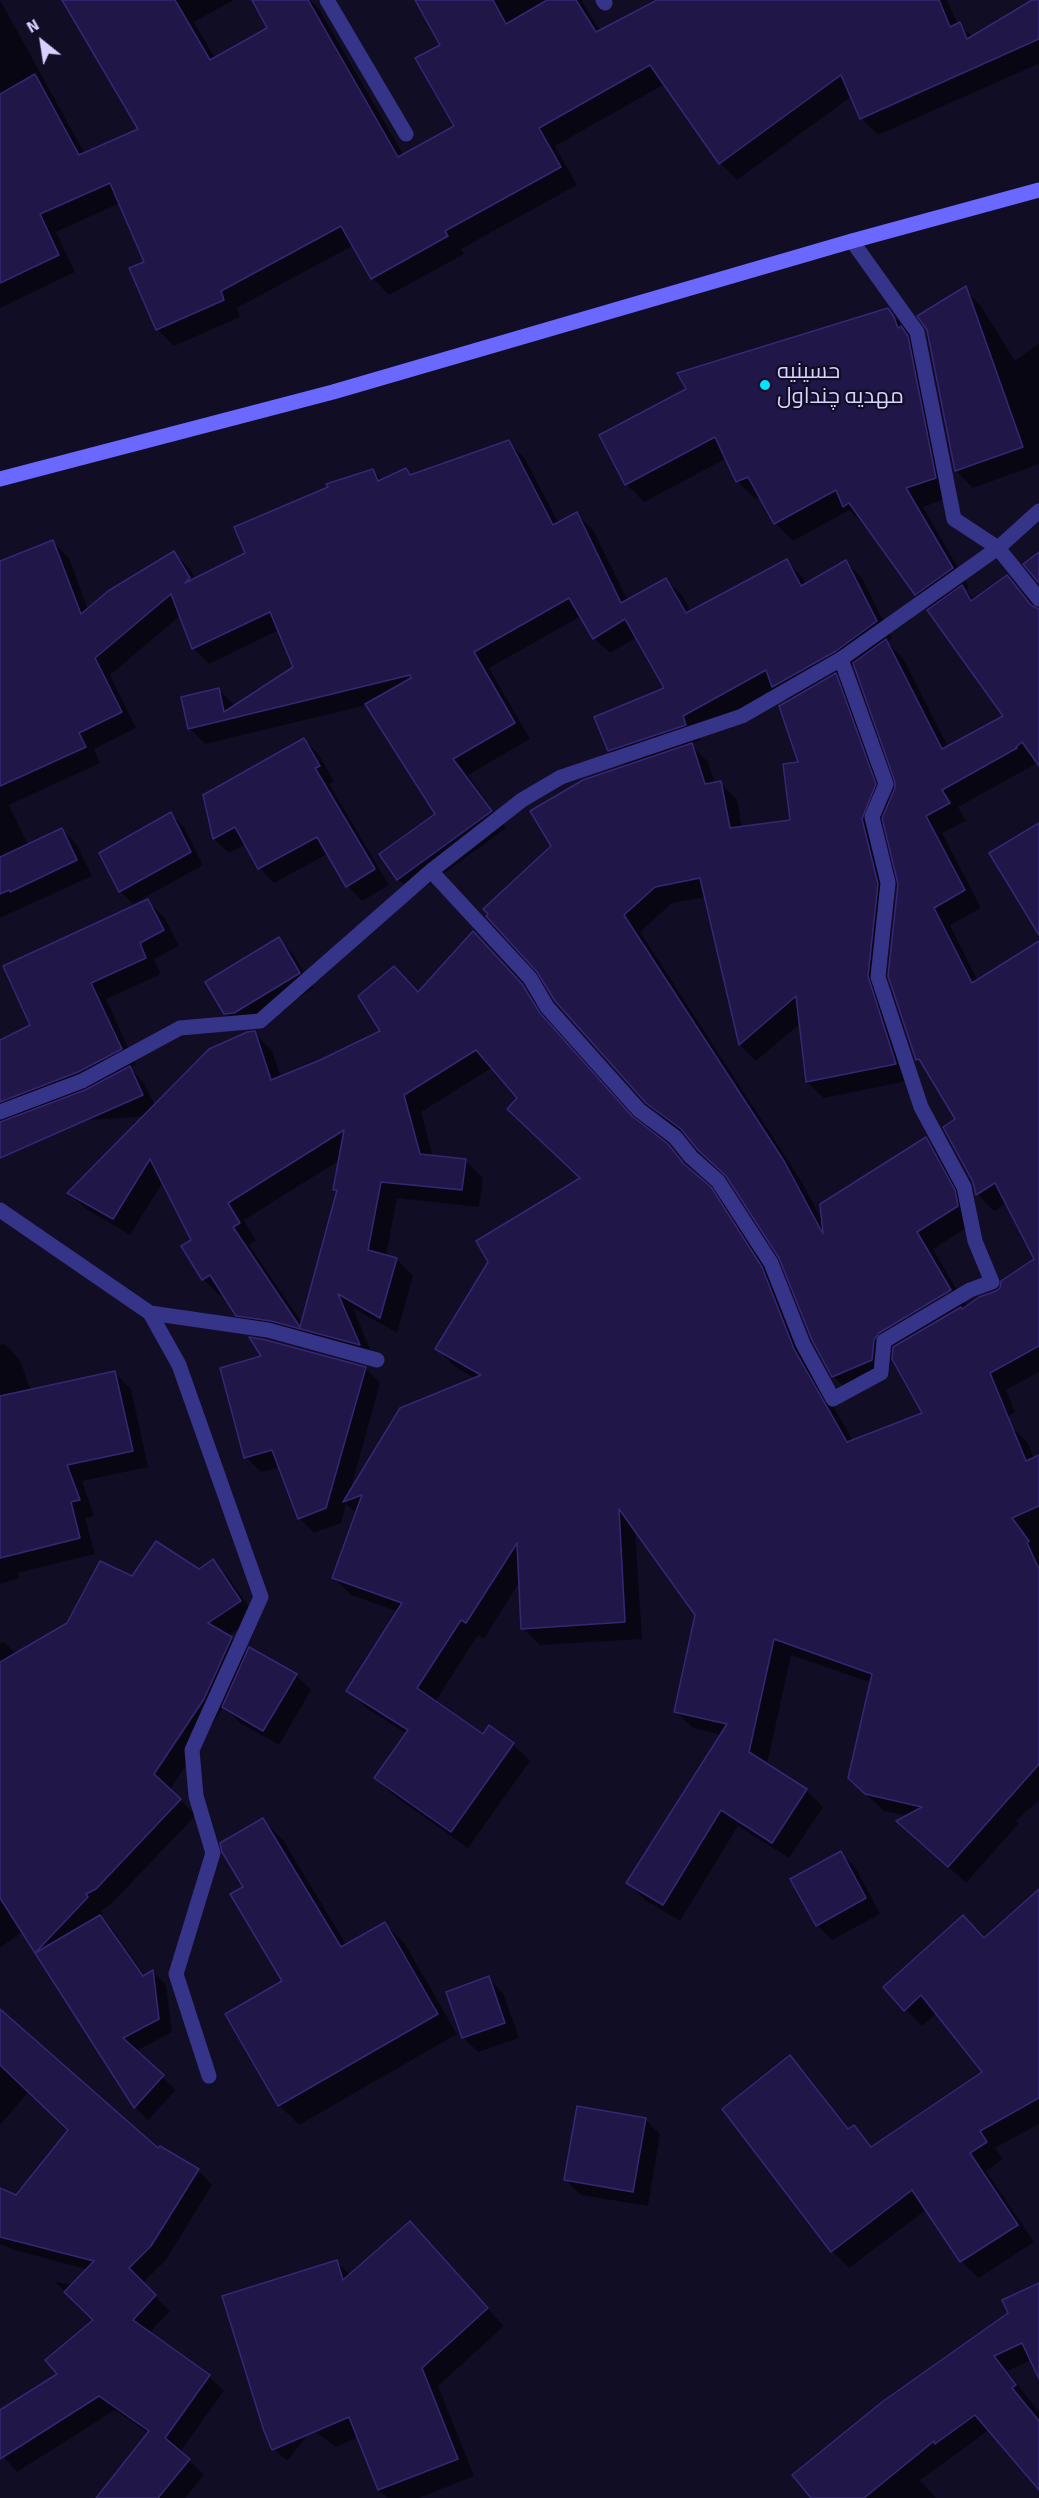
<!DOCTYPE html>
<html>
<head>
<meta charset="utf-8">
<style>
	body { margin:0 }
	#map { position:relative; width:1039px; height:2498px; overflow:hidden; background:#110d25; font-family:Signika,sans-serif }
	canvas { display:block }
	.north { position:absolute; left:12px; top:12px; width:60px; height:60px; -webkit-text-stroke:4px #110d25; paint-order:stroke; rotate:330deg; font-size:16px; font-weight:700; line-height:24px; text-align:center; color:#d6d1ff }
	.north::after { content:''; display:block; margin:auto; width:21px; height:27px; background:#d6d1ff; clip-path:polygon(50% 0,100% 100%,50% 72%,0 100%) }
</style>
</head>
<body>
<div id="map">
<canvas width="1039" height="2498"></canvas>
<div class="north">N</div>
</div>
<script>
const context = document.querySelector('canvas').getContext('2d');
context.lineJoin = 'round';
function paint(path, color) { context.fillStyle = color; context.fill(path, 'evenodd'); }
const shape = rows => new Path2D(rows.map(r => 'M' + r).join(''));
function strokePath(path, color, width, dash) { context.strokeStyle = color; context.lineWidth = width; context.lineCap = dash ? 'butt' : 'round'; context.setLineDash(dash || []); context.stroke(path); }
function label(font, color, halo, rows, align = 'center') {
  context.font = font + ' Signika,Cairo,sans-serif'; context.lineWidth = 4.5; context.setLineDash([]); context.textBaseline = 'middle'; context.strokeStyle = halo; context.fillStyle = color; for (const [text, x, y, turn = 0] of rows) {
    context.save(); context.translate(x, y); context.rotate((+turn || 0) * Math.PI / 180); context.textAlign = isNaN(turn) ? turn : align; if (halo) context.strokeText(text, 0, 0); context.fillText(text, 0, 0); context.restore();
  }
}
const shadow = shape([
	[0,0,85,154,140,129,64,0,234,0,194,22,215,58,269,28,288,0,310,0,319,9,404,156,456,127,442,46,417,0,581,0,600,31,660,0,947,0,958,25,973,37,1035,0,1039,0,1039,66,1038,64,878,135,861,118,852,96,737,180,720,163,665,84,555,146,577,185,461,249,464,254,389,295,372,278,354,245,237,308,240,317,174,346,157,329,146,263,120,203,56,232,75,272,0,308],
	[964,289,981,306,1015,361,1039,343,1039,464,973,488,956,471],
	[887,309,912,336,953,496,923,507,969,587,965,590,975,600,1007,577,1039,610,1039,762,958,807,966,821,942,833,981,908,950,925,978,981,1039,943,1039,1372,1006,1390,1015,1412,977,1438,1011,1426,1028,1443,1034,1459,1039,1457,1039,1800,1016,1821,1019,1823,966,1883,899,1822,908,1816,884,1811,849,1778,872,1683,791,1655,767,1765,806,1790,823,1807,789,1858,738,1826,680,1921,645,1900,628,1883,722,1735,693,1728,675,1711,697,1615,635,1529,642,1639,540,1645,523,1628,520,1581,484,1639,478,1635,435,1702,483,1736,489,1727,513,1744,530,1761,468,1848,393,1795,376,1778,407,1734,365,1707,348,1690,399,1612,351,1595,334,1578,357,1514,346,1504,341,1523,314,1533,299,1518,280,1467,261,1472,246,1457,365,1368,380,1383,350,1492,476,1379,454,1366,437,1349,582,1178,493,1067,421,1112,433,1157,465,1161,483,1178,479,1207,397,1198,386,1256,396,1259,413,1276,397,1333,353,1308,375,1361,254,1332,237,1315,224,1294,220,1296,203,1279,193,1241,163,1182,130,1235,86,1209,69,1193,135,1126,133,1123,153,1116,0,1125,0,1041,32,1026,148,901,164,917,179,946,154,959,161,974,106,999,136,1065,130,1068,144,1083,160,1115,254,1033,272,1050,281,1078,318,1063,382,1031,419,993,490,950,539,1003,556,1032,637,1122,667,1145,727,1206,779,1286,811,1367,853,1441,924,1414,894,1351,891,1357,889,1377,850,1393,833,1376,781,1257,730,1179,691,1140,664,1119,647,1102,553,846,626,767,609,750,666,689,637,637,610,653,594,638,581,616,489,668,530,739,468,775,506,828,414,895,398,879,437,814,367,705,205,744,189,728,219,690,236,706,295,667,279,630,209,664,193,648,181,615,110,675,136,728,94,749,100,763,9,805,28,845,62,829,77,845,92,876,0,918,0,563,53,542,69,558,88,610,174,553,190,569,195,579,247,554,373,471,383,481,406,470,412,475,508,442,524,457,559,524,577,514,593,530,628,601,666,580,682,595,691,612,787,561,802,577,807,585,846,562,862,578,892,638,887,642,903,658,948,747,1005,717,931,609,916,594,865,523,863,524,849,510,793,541,775,523,761,497,755,499,737,481,727,458,644,502,626,484],
	[855,664,897,781,891,800,852,692,836,675],
	[776,689,789,702,800,763,791,821,742,828,737,799,720,783,715,783,708,762,690,744,701,740,698,732],
	[884,821,899,884,917,1059,927,1069,957,1120,977,1194,994,1211,1007,1203,1036,1259,997,1292,967,1307,933,1249,974,1223,943,1156,926,1139,823,1222,800,1179,640,932,672,903,706,897,740,1045,756,1061,801,1023,807,1082,824,1098,912,1080,884,994,894,901,879,836],
	[340,1160,335,1189,338,1193,303,1324,249,1245,256,1241,244,1220],
	[304,740,319,755,334,781,329,784,389,885,362,901,348,886,329,853,274,883,260,868,246,844,229,853,214,839,204,796],
	[171,814,184,827,203,865,133,904,120,891],
	[278,939,293,954,314,988,250,1028,240,1029,225,1013],
	[5,1344,20,1360,31,1391,115,1373,131,1389,148,1467,82,1481,94,1516,85,1518,95,1554,18,1573,19,1578,0,1584,0,1345],
	[212,1561,228,1577,256,1617,228,1636,248,1654,296,1675,311,1690,279,1745,239,1722,224,1706,170,1790,196,1815,111,1904,101,1911,103,1913,100,1916,113,1930,145,1976,153,1972,166,1985,172,2032,136,2051,176,2090,148,2120,135,2107,23,1931,0,1948,0,1643,4,1642,17,1654,68,1625,133,1577,199,1571],
	[263,1820,283,1840,347,1946,385,1924,405,1944,457,2034,299,2125,279,2105,284,1982,245,1887],
	[841,1853,856,1868,880,1914,832,1940,817,1925],
	[1039,1891,1039,2124,995,2148,1003,2159,986,2171,1034,2242,979,2278,961,2261,927,2209,849,2268,832,2251,790,2057,807,2074,850,2130,854,2127,874,2147,985,2072,937,2013,922,2026,885,1987,985,1940],
	[488,1978,503,1993,519,2038,478,2052,463,2037],
	[0,2011,158,2150,198,2170,212,2185,166,2260,142,2284,170,2311,149,2333,209,2376,224,2391,180,2452,204,2475,185,2498,98,2498,149,2434,115,2410,17,2472,0,2453,0,2412,59,2375,94,2320,55,2282,112,2290,116,2277,14,2250,0,2244,0,2189,16,2197,70,2130,29,2091,0,2125],
	[645,2119,660,2134,648,2206,581,2195,566,2180],
	[410,2223,504,2326,438,2386,474,2476,419,2498,387,2498,379,2490,358,2437,336,2447,312,2429,287,2461,270,2445,336,2261,350,2275],
	[1039,2284,1039,2357,1007,2371,1039,2412,1039,2486,989,2430,920,2480,936,2498,813,2498]
]);
const building = shape([
	[62,0,175,0,210,60,267,28,252,0,308,0,398,157,454,126,415,58,440,45,415,0,493,0,506,24,547,0,576,0,596,32,657,0,939,0,950,27,960,22,967,39,1032,0,1039,0,1039,39,860,119,841,75,719,164,650,65,539,128,561,167,445,231,448,236,371,279,341,226,221,291,224,300,156,330,129,268,144,262,110,183,40,214,59,255,0,283,0,94,35,74,79,155,138,129,62,0],
	[966,286,1023,447,955,471,927,330,917,316,966,286],
	[888,308,894,317,898,328,901,326,908,336,936,478,906,488,953,568,915,595,849,503,843,507,836,490,774,524,748,477,736,482,715,437,625,485,599,435,686,389,677,373,888,308],
	[509,440,553,525,577,512,621,603,666,578,686,613,787,559,801,586,846,560,877,621,836,651,772,687,766,670,683,716,686,725,608,751,594,717,664,688,625,619,593,639,569,598,474,652,515,723,453,759,492,811,397,880,379,854,435,814,365,704,411,678,410,675,188,729,181,697,219,688,224,712,293,667,270,612,192,649,171,594,95,658,122,712,79,733,86,747,0,786,0,561,53,540,81,614,108,591,174,551,190,578,185,583,245,553,234,527,328,487,326,484,373,469,378,481,406,468,410,475,509,440],
	[1039,552,1039,583,1023,564,1039,552],
	[1007,575,1031,605,1039,609,1039,766,1022,742,1016,747,1017,748,942,790,950,803,926,816,965,890,934,908,972,983,1039,941,1039,1346,990,1373,1026,1461,1039,1455,1039,1506,1012,1518,1029,1541,1027,1543,1039,1569,1039,1764,948,1867,896,1821,922,1807,865,1794,848,1778,872,1674,774,1639,749,1752,807,1789,772,1843,721,1810,663,1905,626,1883,727,1724,674,1712,695,1615,619,1509,625,1622,521,1629,517,1543,466,1623,461,1620,417,1688,483,1734,489,1725,514,1743,451,1832,374,1778,408,1730,346,1691,402,1603,332,1578,362,1495,343,1502,400,1408,481,1375,435,1349,488,1262,476,1241,580,1178,507,1109,517,1098,476,1050,404,1095,420,1154,466,1159,462,1190,381,1182,368,1250,397,1258,380,1318,338,1294,360,1345,271,1321,236,1316,210,1275,202,1280,181,1246,191,1240,150,1159,113,1219,67,1193,209,1049,247,1032,255,1031,271,1080,318,1061,380,1031,358,996,394,966,418,992,473,931,522,984,540,1013,632,1116,668,1144,684,1164,711,1187,762,1267,794,1349,847,1442,922,1413,892,1359,893,1347,961,1307,962,1309,979,1297,996,1291,1000,1288,1001,1281,1034,1259,995,1183,976,1195,973,1182,943,1127,955,1119,919,1059,916,1060,888,976,898,884,882,818,895,788,895,782,853,663,886,639,942,749,1003,716,927,610,962,585,971,601,1007,575],
	[344,1130,333,1190,337,1190,300,1327,233,1227,240,1223,228,1203,344,1130],
	[836,673,876,784,862,819,878,884,868,976,896,1064,806,1082,796,996,739,1045,700,878,655,887,624,915,784,1161,823,1234,820,1204,926,1137,955,1190,958,1206,917,1232,951,1290,879,1333,874,1340,872,1360,832,1377,812,1340,779,1258,726,1176,698,1150,681,1129,646,1103,555,1001,537,972,486,916,488,914,483,909,551,846,530,811,583,780,692,743,705,784,721,781,730,828,790,820,783,764,798,762,779,706,836,673],
	[304,738,320,766,315,768,375,869,346,887,317,837,258,869,235,827,213,839,203,795,304,738],
	[171,812,191,852,119,892,99,853,171,812],
	[1039,823,1039,935,989,853,1039,823],
	[62,828,77,860,10,892,9,890,0,894,0,857,62,828],
	[148,899,164,930,140,943,146,958,91,983,122,1049,78,1072,0,1102,0,1040,30,1025,3,966,148,899],
	[279,937,300,973,234,1013,224,1014,205,982,279,937],
	[130,1066,143,1095,0,1158,0,1122,85,1090,130,1066],
	[249,1337,266,1340,366,1367,326,1508,298,1519,272,1450,244,1458,220,1368,261,1356,249,1337],
	[115,1371,133,1451,67,1465,80,1500,71,1502,80,1538,0,1558,0,1396,115,1371],
	[156,1541,199,1569,213,1559,241,1601,208,1623,232,1637,204,1699,154,1774,181,1799,96,1889,86,1894,88,1897,35,1953,0,1898,0,1662,67,1623,100,1561,132,1576,156,1541],
	[249,1647,297,1674,263,1731,222,1707,249,1647],
	[263,1818,341,1947,385,1922,438,2014,278,2106,225,2014,282,1981,230,1894,243,1887,222,1852,220,1843,263,1818],
	[841,1851,866,1898,816,1926,790,1879,841,1851],
	[1039,1889,1039,2098,980,2131,987,2142,970,2153,1018,2225,960,2262,912,2190,831,2252,722,2109,790,2055,848,2129,854,2125,871,2147,982,2072,921,1995,904,2011,883,1987,963,1915,984,1938,1039,1889],
	[100,1915,143,1976,153,1970,159,2019,123,2038,164,2075,134,2108,35,1953,100,1915],
	[489,1976,505,2023,462,2038,446,1992,489,1976],
	[0,2009,158,2148,160,2146,199,2169,151,2246,129,2268,156,2295,133,2320,210,2375,165,2438,190,2459,158,2498,96,2498,149,2431,99,2396,0,2459,0,2410,57,2374,45,2360,93,2320,64,2292,94,2261,0,2237,0,2188,16,2195,68,2130,0,2065,0,2009],
	[577,2106,646,2118,633,2192,564,2180,577,2106],
	[410,2221,488,2308,422,2368,458,2459,378,2490,349,2417,272,2450,264,2431,222,2296,337,2260,343,2280,410,2221],
	[1039,2283,1039,2379,1022,2343,994,2356,1016,2385,1012,2388,1039,2421,1039,2490,975,2415,935,2444,934,2441,864,2498,811,2498,792,2475,882,2402,1008,2313,1002,2300,1039,2283]
]);
const minor = shape([
	[327,0,406,134],
	[603,0,605,3],
	[852,241,917,332,954,519,998,548,1039,599],
	[431,871,530,978,547,1007,639,1110,675,1137,691,1157,718,1181,771,1263,803,1344,833,1399,881,1373,884,1341,970,1290,992,1282,975,1241,964,1187,921,1107,878,977,888,883,872,817,886,784,841,659],
	[0,1112,82,1081,180,1028,260,1021,431,871,522,800,561,777,742,716,841,659,998,548,1039,511],
	[0,1210,150,1313,179,1365,261,1597,192,1750,196,1796,213,1853,176,1974,209,2076],
	[150,1313,268,1330,377,1360]
]);
const secondary = shape([
	[0,479,333,392,852,241,1039,190]
]);
const markers = [
	[765,385,6,"#00e6fc"]
];
const poiNames = [
	["حسینیه",777,372],
	["مهدیه چنداول",777,397]
];
paint(shadow, '#0007');
paint(building, '#201748');
strokePath(building, '#362776', 1.5);
strokePath(minor, '#363488', 15);
strokePath(secondary, '#6a68ff', 15);
for (const [x, y, r, color] of markers) { const dot = new Path2D(); dot.arc(x, y, r, 0, 2 * Math.PI); context.fillStyle = color; context.fill(dot); strokePath(dot, '#110d25', 2); }
label('22px', '#d6d1ff', '#110d25', poiNames, 'left');
</script>
</body>
</html>
